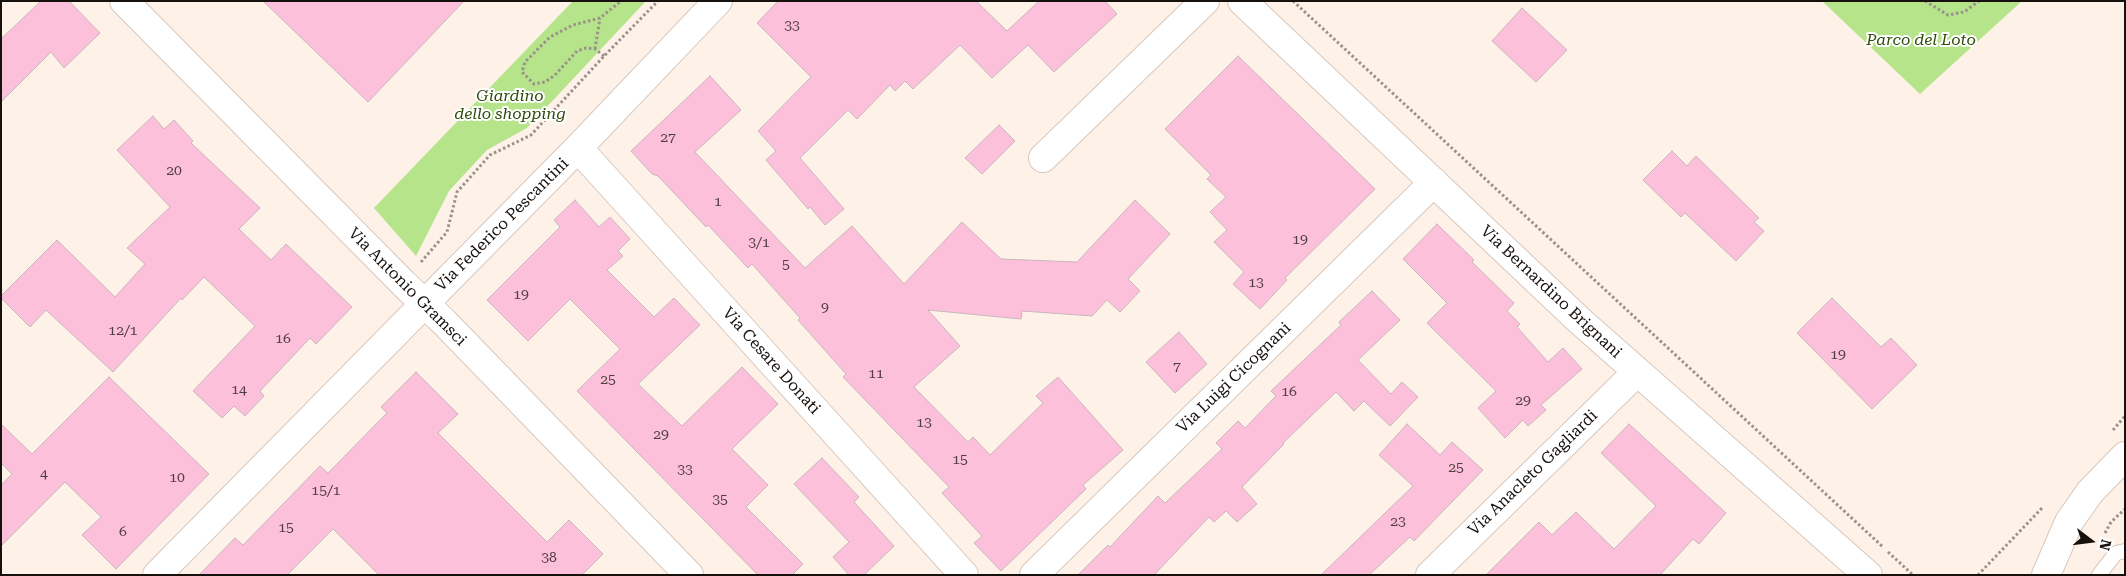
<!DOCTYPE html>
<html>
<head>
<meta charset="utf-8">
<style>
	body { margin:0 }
	#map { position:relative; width:2126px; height:576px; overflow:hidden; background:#fef1e8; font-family:"Roboto Serif",serif }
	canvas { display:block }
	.frame { position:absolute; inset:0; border:2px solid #17110e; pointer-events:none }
	.north { position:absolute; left:2066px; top:516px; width:50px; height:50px; -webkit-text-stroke:4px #fff; paint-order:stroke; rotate:105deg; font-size:14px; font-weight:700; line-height:20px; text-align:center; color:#17110e }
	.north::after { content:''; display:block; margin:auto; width:18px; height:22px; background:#17110e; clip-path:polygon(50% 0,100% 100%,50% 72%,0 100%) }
</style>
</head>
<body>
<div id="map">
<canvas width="2126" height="576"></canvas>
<div class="frame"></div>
<div class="north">N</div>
</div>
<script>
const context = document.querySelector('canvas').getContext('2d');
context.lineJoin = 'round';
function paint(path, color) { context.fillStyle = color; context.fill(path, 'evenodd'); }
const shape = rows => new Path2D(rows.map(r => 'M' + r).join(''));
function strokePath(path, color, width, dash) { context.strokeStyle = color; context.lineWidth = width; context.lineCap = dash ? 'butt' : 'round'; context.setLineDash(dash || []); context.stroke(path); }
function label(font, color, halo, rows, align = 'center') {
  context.font = font + ' "Roboto Serif",serif'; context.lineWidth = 4; context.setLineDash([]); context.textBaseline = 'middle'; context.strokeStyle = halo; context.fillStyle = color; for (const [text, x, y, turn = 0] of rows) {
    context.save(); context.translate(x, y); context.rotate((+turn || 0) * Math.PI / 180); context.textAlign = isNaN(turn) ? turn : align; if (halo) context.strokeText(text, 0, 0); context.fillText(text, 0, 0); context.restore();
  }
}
const green = shape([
	[573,1,646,1,527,128,487,150,449,191,416,256,374,208],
	[1822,1,2022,1,1920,94]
]);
const building = shape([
	[41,1,69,1,100,33,64,68,51,52,1,102,1,39,41,1],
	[263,1,464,1,368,102,263,1],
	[778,1,976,1,1007,31,1039,1,1105,1,1117,14,1054,72,1028,45,992,78,960,45,913,89,905,81,895,91,890,85,857,119,848,110,800,158,844,209,825,225,810,207,808,209,766,160,776,151,758,131,811,77,757,23,778,1],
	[1522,8,1567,50,1536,82,1492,41,1522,8],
	[1238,56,1375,189,1285,278,1287,280,1260,309,1233,284,1244,272,1214,242,1227,230,1210,212,1226,197,1207,179,1211,175,1165,129,1238,56],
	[710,76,741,110,695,152,805,268,852,226,904,284,962,222,1001,259,1077,262,1135,200,1170,234,1128,279,1140,291,1120,312,1107,300,1092,316,1022,311,1021,319,928,310,960,346,914,387,968,442,973,437,990,455,1043,403,1036,396,1058,377,1123,450,1083,485,1086,489,1001,571,974,543,982,536,942,493,949,487,843,377,846,374,798,320,800,318,752,264,748,268,708,225,706,227,658,176,652,174,631,151,710,76],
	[153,116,164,129,174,120,193,141,191,143,260,208,239,229,271,260,286,244,352,307,316,344,310,338,260,391,264,396,245,416,234,406,222,418,193,391,255,326,204,277,182,300,181,298,113,372,46,310,30,327,1,298,1,296,57,240,115,297,145,264,127,248,170,207,117,150,153,116],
	[999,125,1015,141,982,174,965,158,999,125],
	[1672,151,1687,166,1696,156,1759,218,1754,222,1764,231,1736,261,1685,213,1681,217,1643,180,1672,151],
	[575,200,599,227,610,217,630,239,618,251,623,256,607,270,654,317,674,298,700,325,638,384,682,426,742,367,778,404,732,449,768,485,746,507,803,564,792,575,758,575,577,391,620,349,570,299,528,341,487,300,560,227,554,220,575,200],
	[1437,224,1474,260,1472,262,1514,303,1507,311,1520,324,1517,327,1548,362,1563,348,1582,369,1541,405,1546,410,1528,426,1523,420,1505,438,1478,408,1496,391,1427,323,1447,303,1403,259,1437,224],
	[1372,291,1400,320,1358,360,1391,394,1402,382,1418,397,1390,426,1364,401,1354,411,1336,392,1283,443,1284,444,1242,487,1257,504,1237,522,1226,511,1214,522,1209,517,1154,575,1078,575,1108,545,1110,547,1158,496,1165,503,1222,449,1216,443,1238,421,1245,428,1276,396,1271,391,1341,325,1339,322,1372,291],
	[1832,298,1881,347,1891,338,1917,365,1872,409,1797,333,1832,298],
	[1179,332,1207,364,1175,393,1146,362,1179,332],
	[416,372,458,414,438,433,547,542,569,520,603,554,582,575,379,575,333,529,287,575,199,575,235,538,243,545,320,466,328,473,387,413,381,407,416,372],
	[109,377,209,474,116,569,82,535,101,517,65,482,1,546,1,485,12,474,1,463,1,424,32,454,109,377],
	[1407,424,1440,455,1452,442,1483,470,1414,541,1410,537,1369,575,1321,575,1413,486,1379,455,1407,424],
	[1629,424,1726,513,1699,544,1693,539,1660,575,1486,575,1539,522,1552,535,1576,512,1614,549,1656,506,1601,453,1629,424],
	[822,458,859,497,854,502,894,546,864,575,849,575,833,557,849,542,794,484,822,458]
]);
const path = shape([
	[1293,1,1883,547],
	[1925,1,1948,15,1964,12,1979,1],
	[595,49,600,18],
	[604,56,595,49,586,48,577,51,555,75,545,82,534,84,522,72,525,62,550,37,573,25,600,18,621,1],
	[421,262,447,232,457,192,490,155,531,135,606,54,658,1],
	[2113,430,2125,416],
	[2105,533,2111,522,2125,509],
	[1888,552,1913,575],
	[1978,575,2043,507]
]);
const lane = shape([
	[2099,575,2116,553,2125,551]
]);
const street = shape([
	[124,1,404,284,444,322,689,575],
	[1242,1,1580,321,1868,575],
	[578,148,964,575],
	[1043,158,1205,1],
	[157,575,578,148,718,1],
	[1034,575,1434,182],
	[1430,575,1637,372]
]);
const primary = shape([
	[2046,575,2069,522,2090,492,2125,456]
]);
const numberNames = [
	["33",792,26],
	["27",668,138],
	["20",174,171],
	["1",718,202],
	["19",1300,240],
	["3/1",759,243],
	["5",786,265],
	["13",1256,283],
	["19",521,295],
	["9",825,308],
	["12/1",123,331],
	["16",283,339],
	["19",1838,355],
	["7",1177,367],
	["11",876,374],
	["25",608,380],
	["14",239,390],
	["16",1289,392],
	["29",1523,401],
	["13",924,423],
	["29",661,435],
	["15",960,460],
	["25",1456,468],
	["33",685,470],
	["4",44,474],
	["10",177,478],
	["15/1",326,491],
	["35",720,500],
	["23",1398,522],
	["15",286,528],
	["6",123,532],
	["38",549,558]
];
const parkNames = [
	["Parco del Loto",1921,40],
	["Giardino",510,96],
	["dello shopping",510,114]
];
const streetNames = [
	["Via Federico Pescantini",502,225,-45],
	["Via Antonio Gramsci",407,287,45],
	["Via Bernardino Brignani",1551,292,43],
	["Via Cesare Donati",771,361,48],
	["Via Luigi Cicognani",1234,378,-44],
	["Via Anacleto Gagliardi",1533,473,-44]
];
paint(green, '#b5e48b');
paint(building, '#fdc0da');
strokePath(building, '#c8b6bd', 1);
strokePath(lane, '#d8c8bd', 16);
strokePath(street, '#d8c8bd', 30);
strokePath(primary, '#d8c8bd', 30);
strokePath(path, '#9b918b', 3, [2.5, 2.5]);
strokePath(lane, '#fff', 14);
strokePath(street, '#fff', 28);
strokePath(primary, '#fff', 28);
label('14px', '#503d41', null, numberNames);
label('italic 16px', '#2e4b0a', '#fff', parkNames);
label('16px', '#17110e', '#fff', streetNames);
</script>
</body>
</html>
